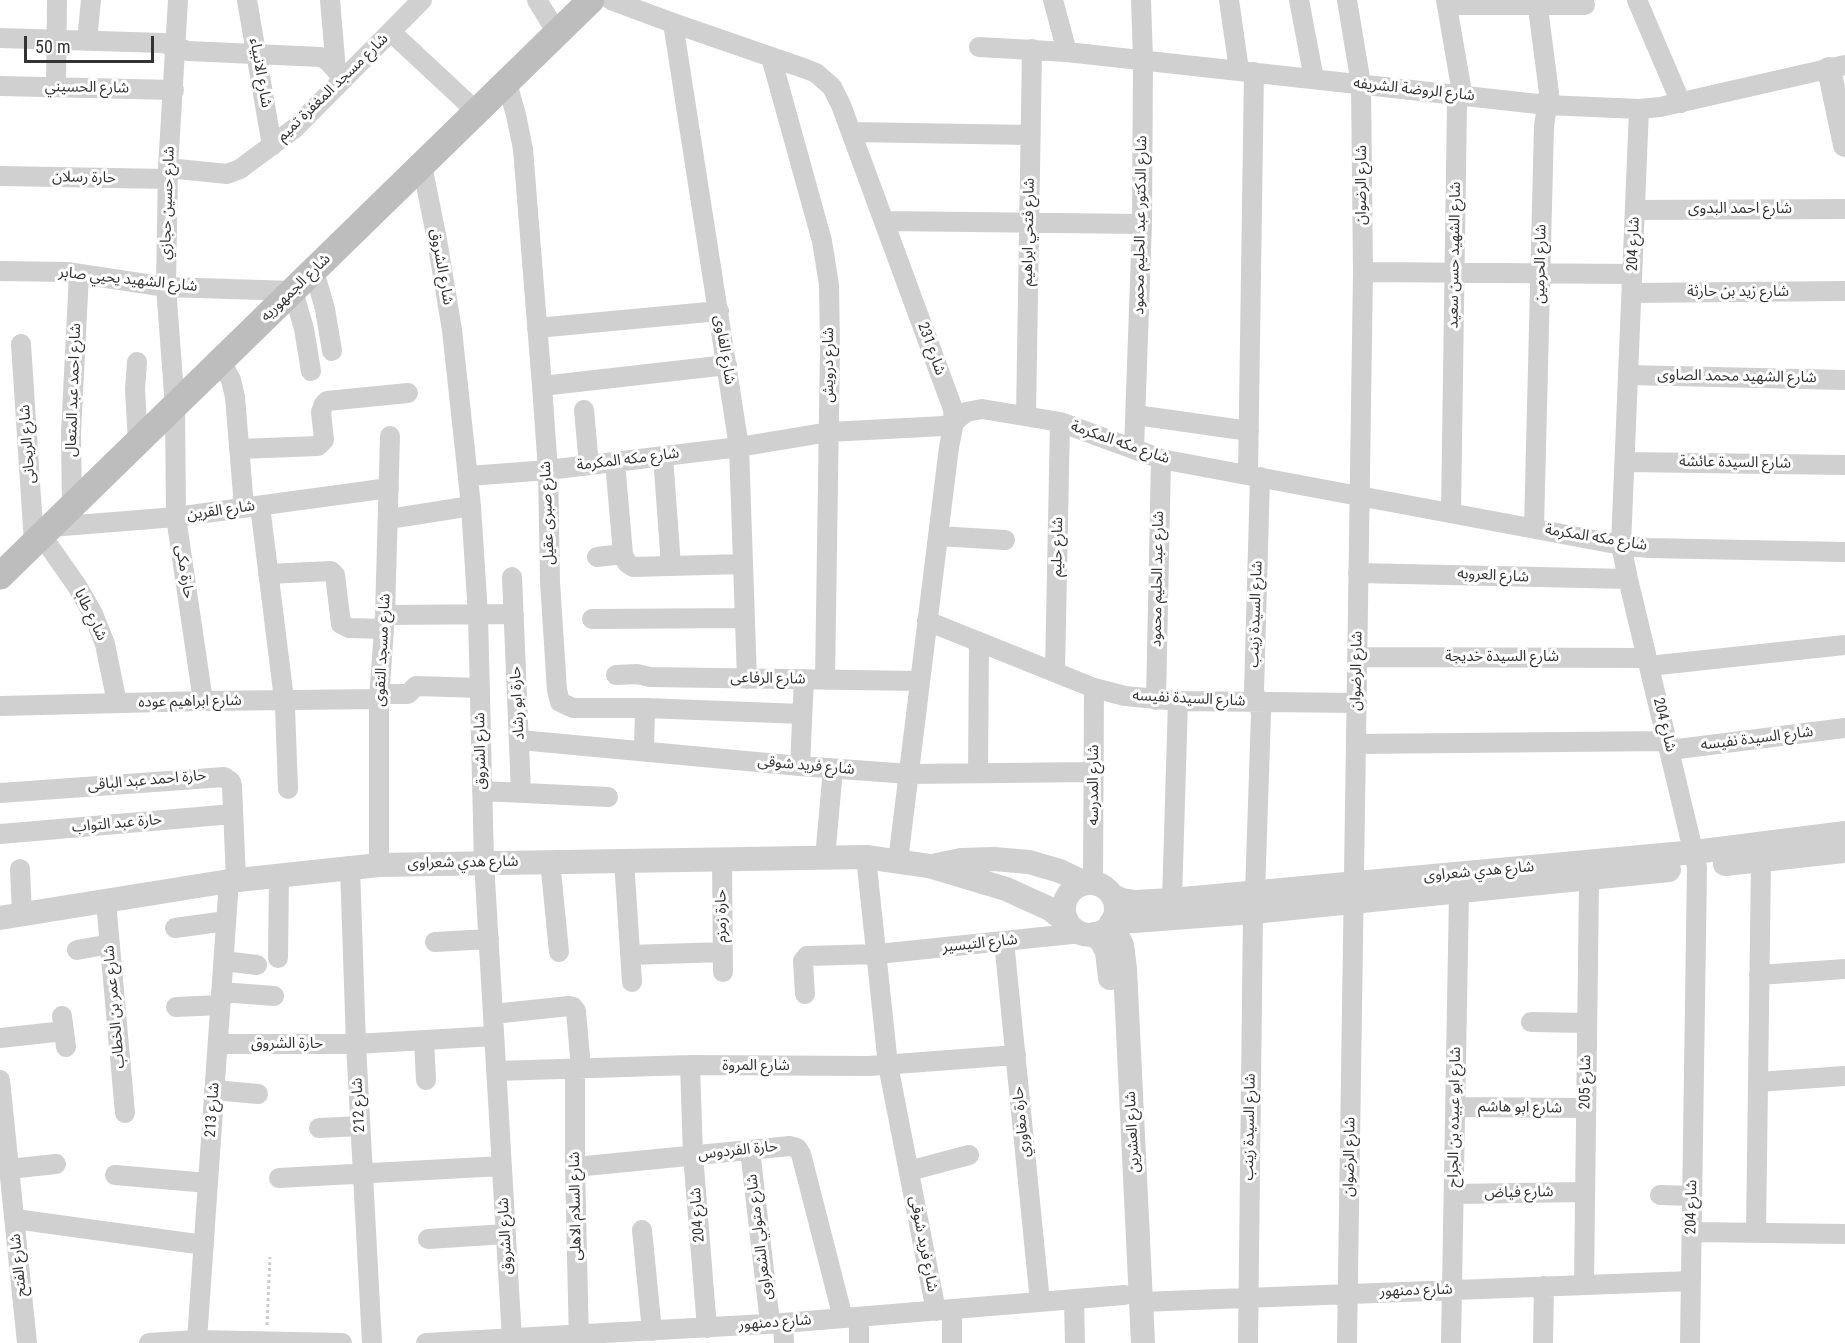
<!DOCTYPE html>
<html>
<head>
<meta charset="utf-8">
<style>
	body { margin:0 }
	#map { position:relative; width:1845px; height:1343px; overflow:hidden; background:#fff; font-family:"Roboto Condensed",sans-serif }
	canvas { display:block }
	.scale { position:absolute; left:24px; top:36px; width:130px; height:27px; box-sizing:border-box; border:3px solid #333; border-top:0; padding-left:8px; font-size:18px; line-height:21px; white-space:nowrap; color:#333; -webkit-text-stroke:4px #fff; paint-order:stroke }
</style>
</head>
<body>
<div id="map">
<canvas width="1845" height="1343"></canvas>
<div class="scale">50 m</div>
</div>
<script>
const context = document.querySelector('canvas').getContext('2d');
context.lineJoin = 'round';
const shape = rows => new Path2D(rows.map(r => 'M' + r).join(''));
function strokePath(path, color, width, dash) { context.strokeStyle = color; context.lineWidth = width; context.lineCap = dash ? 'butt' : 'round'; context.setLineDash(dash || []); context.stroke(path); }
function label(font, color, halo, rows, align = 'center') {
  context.font = font + ' "Roboto Condensed","Noto Sans Arabic",sans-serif'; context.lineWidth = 6; context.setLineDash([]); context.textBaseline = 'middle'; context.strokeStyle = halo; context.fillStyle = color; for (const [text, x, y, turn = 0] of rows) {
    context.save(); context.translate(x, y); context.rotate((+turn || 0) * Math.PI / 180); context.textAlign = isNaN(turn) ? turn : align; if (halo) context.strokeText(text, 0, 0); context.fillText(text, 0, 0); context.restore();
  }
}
const path = shape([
	[267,1325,270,1257]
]);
const minor = shape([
	[178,0,168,168,166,287,175,407,176,517,203,701],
	[247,0,272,146],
	[330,0,336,70],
	[537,0,557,33],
	[611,0,673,23,806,69,816,73,832,87,841,105,953,409,954,422,949,447,898,861],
	[1053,0,1067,52],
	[1229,0,1239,70],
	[1299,0,1314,79],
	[1347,0,1361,84,1363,272,1347,1343],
	[1446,0,1461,87,1457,103,1451,513],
	[1637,0,1681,103],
	[1447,5,1585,5],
	[673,23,739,447,747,679],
	[391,32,477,112],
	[0,38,163,43,188,51,321,57,328,61,344,79],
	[87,41,91,0],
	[979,47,1067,52,1547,105,1639,109,1660,107,1845,65],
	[771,57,822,241,829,285,830,348,825,680],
	[507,83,516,115,523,149,542,386,548,470,550,582,557,690,560,702,573,708,645,708,802,714],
	[0,86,174,90],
	[56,87,57,0],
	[1639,109,1621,545,1628,579,1697,867,1690,1343],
	[851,132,1030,135],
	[422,165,437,240,452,330,471,506,478,615,484,862,512,1339],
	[168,168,227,174,240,169,295,128,422,0],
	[0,176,168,179],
	[1635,210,1845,209],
	[884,221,1142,224],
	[0,271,67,272,166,287,293,291,304,329,311,371],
	[314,271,325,309,332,351],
	[1363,272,1632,274],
	[1632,293,1845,291],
	[537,328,719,311],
	[21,344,34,543],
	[221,361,231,380,235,397,244,507],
	[137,362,135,389,138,443],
	[1628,375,1845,380],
	[542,386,727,365],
	[584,410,589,465],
	[1136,415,1249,431],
	[1026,416,1032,49],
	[239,449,318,446,324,440,321,412,324,404,327,401,408,393],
	[1134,449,1142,224,1143,59,1141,0],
	[663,456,671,566],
	[615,462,623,554,627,563,633,567,743,564],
	[1625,462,1845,465],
	[1248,475,1254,72],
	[469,476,548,470,739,447,829,432,944,426,954,422,966,412,982,409,1060,422,1161,459,1621,545,1648,548,1845,552],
	[260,506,285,707,288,789],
	[72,507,71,433,79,274],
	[389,519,471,506],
	[51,527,176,517,389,488],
	[1534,528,1544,126,1549,93,1537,0],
	[42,536,77,586,93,614,105,644,117,703],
	[938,536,1005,540],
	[597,557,623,554],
	[1358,573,1628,579],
	[268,574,331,571,335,575,341,624,349,628,384,629],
	[512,577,521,793],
	[385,615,514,614],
	[592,619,745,618],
	[927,621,1094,688,1125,696,1178,701,1357,703],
	[1357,657,1647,658],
	[1649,666,1845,645],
	[1055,672,1060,422],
	[616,675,637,674,650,677,920,681],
	[379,694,408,694,416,686,480,688],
	[1156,700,1161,459],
	[0,706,203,701,379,699],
	[520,740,800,766,909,774,1094,772],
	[1356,744,1668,741],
	[1670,750,1845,728],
	[644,751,645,708],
	[800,766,804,679],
	[978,773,979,642],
	[482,791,608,797],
	[0,793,224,777,231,782,232,786,236,880],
	[0,834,233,814],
	[866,857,888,1065,936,1311],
	[825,858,833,769],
	[722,859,723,972],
	[624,860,632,982],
	[550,861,559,952],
	[379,865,379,699,385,615,390,436],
	[350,867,356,1044,372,1343],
	[20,869,22,914],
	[1093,883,1094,688],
	[1255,893,1261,713,1254,691,1260,477],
	[1172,900,1178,701],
	[106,902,125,1113],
	[175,928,226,921],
	[1004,941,1040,1302],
	[435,942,489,939],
	[77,950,110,944],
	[630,955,723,952],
	[278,958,279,875],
	[224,961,257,965],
	[1759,975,1845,969],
	[221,992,274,996],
	[805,994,803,961,807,956,878,954,1081,933],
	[176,1007,220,1005],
	[493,1014,569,1006,573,1007,576,1011,581,1069],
	[62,1016,66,1047],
	[1531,1022,1587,1023],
	[0,1038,64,1031],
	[424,1040,426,1080],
	[218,1044,356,1044,494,1036],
	[690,1065,693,1155,707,1328],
	[575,1069,575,1167,579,1343],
	[496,1071,690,1065,869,1066,1016,1055],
	[0,1080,27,1343],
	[1758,1082,1845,1076],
	[214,1090,258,1094],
	[1455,1107,1586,1108],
	[319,1128,360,1126],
	[750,1150,770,1323],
	[575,1167,790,1146,797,1148,801,1154,843,1318],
	[9,1169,56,1164],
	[909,1171,969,1155],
	[115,1175,208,1183],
	[279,1178,502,1166],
	[1454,1194,1585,1192],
	[1660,1195,1692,1196],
	[15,1219,204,1245],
	[642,1230,652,1331],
	[1692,1232,1845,1234],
	[1756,1233,1761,861],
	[428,1239,506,1234],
	[1584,1285,1589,880],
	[1074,1300,1075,1343],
	[1141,1302,1691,1281],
	[952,1310,952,1343],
	[859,1317,859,1343],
	[783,1323,784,1343],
	[197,1340,229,881],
	[149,1343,197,1340,342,1343],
	[426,1343,783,1323,1124,1295],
	[1248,1343,1253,912],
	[1451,1343,1459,892],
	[1543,1343,1544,1286]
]);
const tertiary = shape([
	[1829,69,1845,145],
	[1725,864,1845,851],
	[937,865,961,860,994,859,1029,862,1060,871,1085,883],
	'1064 909a26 26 0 1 1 52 0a26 26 0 1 1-52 0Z',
	[1113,896,1122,900,1135,902,1172,900,1695,852,1845,833],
	[0,918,229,881,379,865,866,857,929,866,1006,889,1050,909,1068,923],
	[1113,920,1134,921,1253,912,1669,870],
	[1111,923,1122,945,1125,969,1143,1343],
	[1094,934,1102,942,1107,952,1110,978]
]);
const secondary = shape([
	[0,576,591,0]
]);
const streetNames = [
	["شارع الانبياء",260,73,80],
	["شارع الحسيني",87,88,1],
	["شارع مسجد المغفرة تميم",333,88,-44],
	["شارع الروضة الشريفه",1414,90,6],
	["حارة رسلان",84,178,1],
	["شارع الرضوان",1362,185,-90],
	["شارع حسين حجازي",168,203,-88],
	["شارع احمد البدوى",1740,209],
	["شارع الدكتور عبد الحليم محمود",1141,225,-89],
	["شارع فتحي ابراهيم",1029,232,-89],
	["شارع 204",1634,244,-88],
	["شارع الشهيد حسن سعيد",1455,255,-89],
	["شارع الحرمين",1541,264,-89],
	["شارع الشروق",441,267,80],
	["شارع الشهيد يحيي صابر",128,280,6],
	["شارع الجمهوريه",296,288,-44],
	["شارع زيد بن حارثة",1738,292],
	["شارع 231",931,349,70],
	["شارع الفاوى",724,350,81],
	["شارع درويش",829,365,-90],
	["شارع الشهيد محمد الصاوى",1737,377,1],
	["شارع احمد عبد المتعال",74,390,-88],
	["شارع مكه المكرمة",1120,443,19],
	["شارع الريحانى",28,444,-94],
	["شارع مكه المكرمة",628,460,-7],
	["شارع السيدة عائشة",1735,463,1],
	["شارع القرين",221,511,-8],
	["شارع صبرى عقيل",548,513,-92],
	["شارع مكه المكرمة",1596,538,9],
	["شارع حليم",1058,547,-89],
	["حارة مكى",184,572,81],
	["شارع العروبه",1493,576,3],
	["شارع عبد الحليم محمود",1158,579,-89],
	["شارع السيدة زينب",1256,614,-88],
	["شارع طابا",90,615,64],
	["شارع مسجد التقوى",383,650,-87],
	["شارع السيدة خديجة",1502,657],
	["شارع الرضوان",1357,671,-89],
	["شارع الرفاعى",768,679,1],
	["شارع السيدة نفيسه",1189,699,3],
	["شارع ابراهيم عوده",190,702,-1],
	["حارة ابو رشاد",518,703,-93],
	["شارع 204",1664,725,76],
	["شارع السيدة نفيسه",1757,739,-7],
	["شارع الشروق",481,751,-91],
	["شارع فريد شوقى",806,766,5],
	["حارة احمد عبد الباقى",147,781,-5],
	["شارع المدرسه",1094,785,-90],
	["حارة عبد التواب",117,824,-5],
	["شارع هدي شعراوى",463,863,-1],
	["شارع هدي شعراوى",1479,872,-5],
	["حارة زمزم",722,916,-91],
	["شارع التيسير",980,944,-6],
	["شارع عمر بن الخطاب",115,1007,-95],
	["حارة الشروق",287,1044],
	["شارع المروة",756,1066],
	["شارع 205",1586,1082,-89],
	["شارع 212",359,1105,-93],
	["شارع ابو هاشم",1520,1108,1],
	["شارع 213",213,1110,-86],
	["شارع ابو عبيده بن الجراح",1455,1117,-89],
	["حارة مغاوري",1022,1122,-96],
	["شارع السيدة زينب",1250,1127,-89],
	["شارع العشرين",1133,1132,-93],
	["حارة الفردوس",738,1151,-6],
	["شارع الرضوان",1350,1157,-89],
	["شارع فياض",1519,1193,-1],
	["شارع السلام الاهلى",576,1206,-91],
	["شارع 204",1692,1207,-89],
	["شارع 204",698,1215,-94],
	["شارع الشروق",506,1236,-93],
	["شارع متولي الشعراوى",760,1237,-97],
	["شارع فريد شوقى",923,1244,79],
	["شارع الفتح",19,1265,-96],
	["شارع دمنهور",1416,1291,-2],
	["شارع دمنهور",775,1323,-4]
];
strokePath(path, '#cdcdcd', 3, [3, 3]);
strokePath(minor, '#d0d0d0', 20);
strokePath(tertiary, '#d0d0d0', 24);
strokePath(secondary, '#bdbdbd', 27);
label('15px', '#333', '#fff', streetNames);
</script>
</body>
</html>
